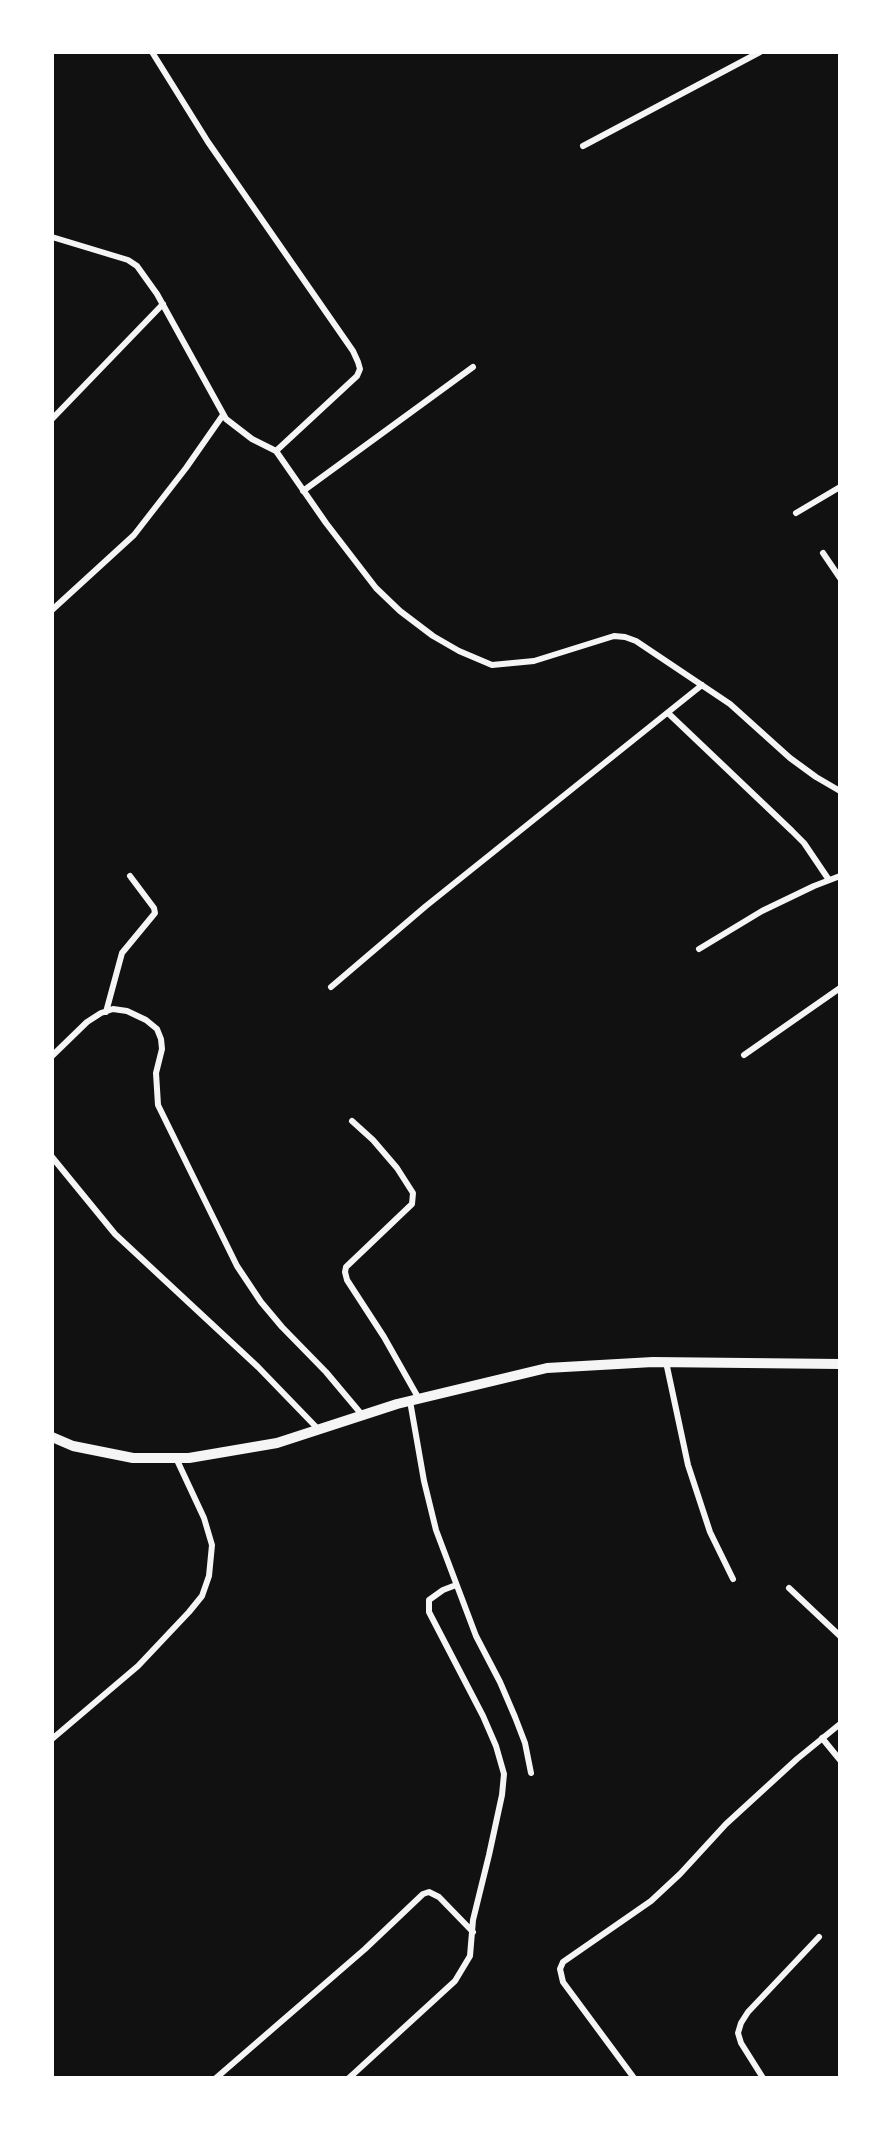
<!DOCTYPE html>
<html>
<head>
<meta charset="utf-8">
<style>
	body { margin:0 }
	#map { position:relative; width:892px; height:2130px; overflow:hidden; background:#111; font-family:"IBM Plex Sans",sans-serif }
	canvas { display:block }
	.frame { position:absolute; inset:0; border:54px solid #fff; pointer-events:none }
</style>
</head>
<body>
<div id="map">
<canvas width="892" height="2130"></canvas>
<div class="frame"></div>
</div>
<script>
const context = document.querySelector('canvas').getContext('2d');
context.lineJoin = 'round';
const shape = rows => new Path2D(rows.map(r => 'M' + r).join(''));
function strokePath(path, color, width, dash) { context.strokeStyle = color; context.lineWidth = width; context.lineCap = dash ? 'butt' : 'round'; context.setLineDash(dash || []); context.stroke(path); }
const minor = shape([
	[152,52,208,142,353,351,358,362,360,369,357,376,276,451],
	[583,146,760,52],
	[52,237,128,260,137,266,157,294,226,419,252,439,276,451,326,523,376,588,400,611,433,636,459,651,492,665,534,661,614,636,625,637,636,641,730,704,790,758,816,777,840,791],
	[52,419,163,304],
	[303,491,473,367],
	[796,513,840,487],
	[823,553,840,578],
	[52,610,134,535,186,468,223,415],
	[668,713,792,831,804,843,829,880],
	[699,949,762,911,814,886,840,876],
	[331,987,426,906,702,685],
	[106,1012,122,953,155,913,154,908,130,876],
	[744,1055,840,988],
	[52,1056,87,1022,101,1013,113,1009,127,1011,146,1020,157,1029,161,1039,162,1049,156,1073,158,1105,237,1266,261,1302,282,1327,326,1372,363,1416],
	[352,1121,373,1140,397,1168,413,1193,412,1204,346,1267,345,1272,347,1280,384,1337,419,1399],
	[52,1157,115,1234,258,1367,319,1430],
	[666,1362,688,1465,710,1532,733,1579],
	[410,1401,424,1481,436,1530,476,1636,500,1682,515,1717,525,1743,531,1773],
	[789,1588,840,1636],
	[822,1738,840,1760],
	[52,1739,138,1666,189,1612,202,1596,209,1576,212,1545,204,1518,176,1458],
	[216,2078,365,1949,423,1894,429,1892,439,1897,473,1932],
	[349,2078,455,1981,470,1956,473,1920,489,1855,502,1795,504,1774,496,1746,483,1716,429,1612,429,1600,443,1590,456,1585],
	[634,2078,563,1982,560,1969,563,1962,651,1901,680,1874,726,1824,797,1759,840,1724],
	[763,2078,741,2043,738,2033,741,2023,748,2012,819,1937]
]);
const tertiary = shape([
	[52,1437,73,1446,133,1458,189,1458,277,1443,397,1404,547,1368,653,1362,840,1364]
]);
strokePath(minor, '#f5f5f5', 6);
strokePath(tertiary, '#f5f5f5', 10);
</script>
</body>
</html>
